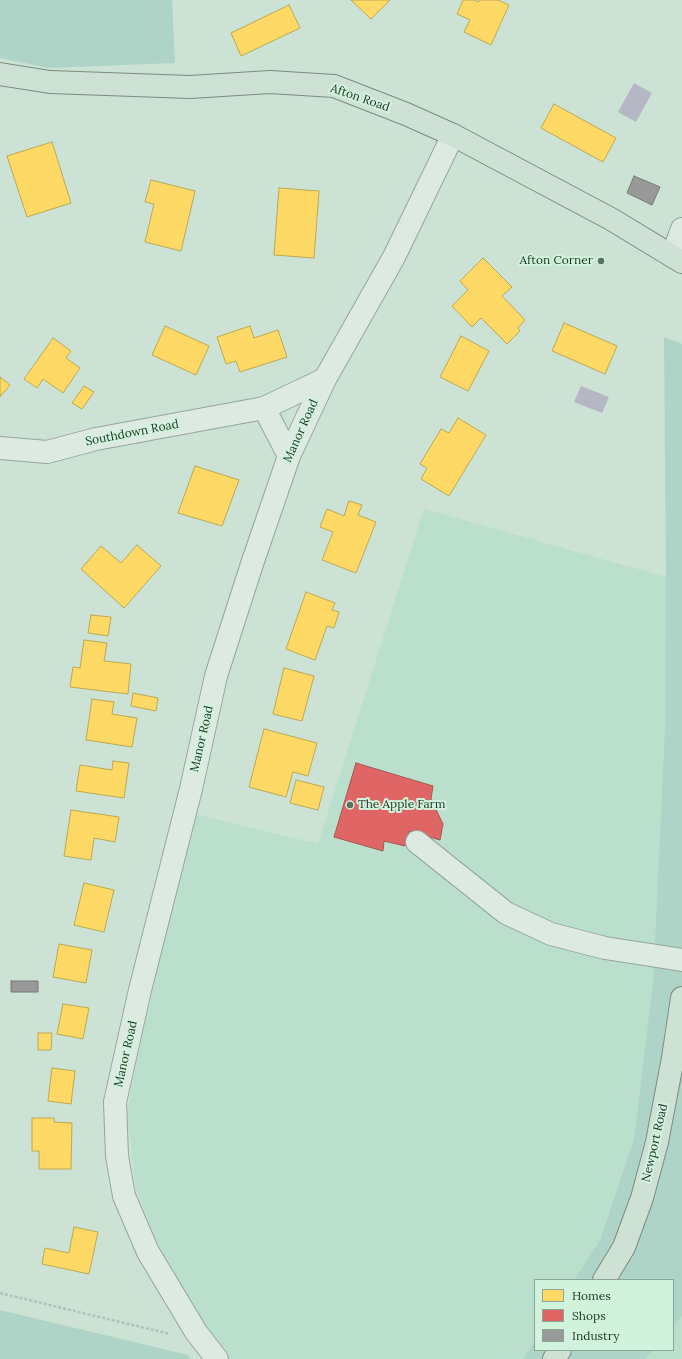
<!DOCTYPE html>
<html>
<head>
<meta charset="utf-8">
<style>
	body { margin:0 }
	#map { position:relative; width:682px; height:1359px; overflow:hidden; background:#cbe2d4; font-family:Lora,serif }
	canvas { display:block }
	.legend { position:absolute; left:534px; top:1279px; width:140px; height:72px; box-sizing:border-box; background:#d1f3dd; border:1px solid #89a792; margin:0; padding:5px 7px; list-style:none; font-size:12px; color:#1e3421 }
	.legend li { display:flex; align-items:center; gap:8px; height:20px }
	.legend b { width:20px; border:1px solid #89a792 }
</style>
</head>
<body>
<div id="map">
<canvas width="682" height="1359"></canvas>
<ul class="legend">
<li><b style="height:11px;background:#ffd966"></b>Homes</li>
<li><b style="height:11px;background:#e06666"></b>Shops</li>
<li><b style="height:11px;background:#999"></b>Industry</li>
</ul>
</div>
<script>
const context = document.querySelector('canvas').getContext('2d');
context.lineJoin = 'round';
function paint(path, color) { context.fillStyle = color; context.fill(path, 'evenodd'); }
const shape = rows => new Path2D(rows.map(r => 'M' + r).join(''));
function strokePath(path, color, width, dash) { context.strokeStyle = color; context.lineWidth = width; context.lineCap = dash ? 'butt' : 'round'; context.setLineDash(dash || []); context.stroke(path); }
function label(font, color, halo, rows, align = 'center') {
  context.font = font + ' Lora,serif'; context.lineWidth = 4; context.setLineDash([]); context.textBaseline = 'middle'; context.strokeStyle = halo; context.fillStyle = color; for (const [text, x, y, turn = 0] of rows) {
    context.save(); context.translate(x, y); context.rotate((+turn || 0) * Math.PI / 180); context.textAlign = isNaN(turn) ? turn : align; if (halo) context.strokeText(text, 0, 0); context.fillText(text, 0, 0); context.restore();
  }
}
const farmland = shape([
	[424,509,666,577,665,727,653,982,634,1139,600,1240,574,1280,535,1280,535,1341,523,1359,226,1359,210,1338,159,1248,136,1189,127,1113,135,1068,168,922,195,814,318,844],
	[682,1316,682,1359,645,1359,654,1350,673,1350,673,1327]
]);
const green = shape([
	[0,0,172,0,175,63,48,68,0,58],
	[664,337,682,344,682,1316,673,1327,673,1280,574,1280,600,1240,634,1139,653,982,665,727,666,577],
	[0,1310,188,1355,191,1359,0,1359],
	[535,1341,535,1350,654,1350,645,1359,523,1359]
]);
const water = shape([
	[634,83,652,93,636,122,618,112],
	[581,386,609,397,602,413,574,402]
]);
const homes = shape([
	[351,0,390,0,371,19,351,0],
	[463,0,474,0,478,2,479,0,498,0,509,5,491,45,464,32,470,20,457,14,463,0],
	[289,5,300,28,241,56,231,33,289,5],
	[554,104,616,138,603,162,541,128,554,104],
	[52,142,71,203,27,217,7,156,52,142],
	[151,180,195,191,181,251,145,242,154,204,145,202,151,180],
	[279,188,319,191,314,258,274,255,279,188],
	[483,258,512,287,502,296,525,320,518,328,520,331,507,344,481,318,472,327,452,306,468,290,460,281,483,258],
	[564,323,617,346,605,374,552,351,564,323],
	[165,326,209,346,196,375,152,355,165,326],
	[250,326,254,338,278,330,287,357,240,372,236,361,226,364,217,337,250,326],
	[461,336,489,351,468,391,440,377,461,336],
	[53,338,71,351,66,358,80,368,63,393,43,379,37,388,24,379,53,338],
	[0,377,10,385,0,397,0,377],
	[84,386,94,392,82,409,72,403,84,386],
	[458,418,486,435,449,496,421,479,427,468,420,464,441,429,449,433,458,418],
	[195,466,239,480,222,526,178,513,195,466],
	[349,501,362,505,358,515,376,522,356,573,322,560,333,532,320,527,327,509,344,516,349,501],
	[137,545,161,566,124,608,81,569,101,546,121,563,137,545],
	[306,592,335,603,332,610,339,612,334,628,327,626,315,660,286,649,306,592],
	[91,615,111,617,108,636,88,633,91,615],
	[84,640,107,643,104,661,131,664,128,694,70,687,73,667,80,668,84,640],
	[284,668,314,676,302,721,273,714,284,668],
	[133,693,158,698,156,711,131,706,133,693],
	[92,699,114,702,112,714,137,718,132,747,86,740,92,699],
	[264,729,317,743,308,776,293,772,286,797,249,787,264,729],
	[113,761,129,763,124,798,76,791,80,765,112,770,113,761],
	[296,780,324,787,318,810,290,803,296,780],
	[71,810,119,817,115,842,94,838,91,860,64,856,71,810],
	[84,883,114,890,104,932,74,925,84,883],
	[59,944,92,950,86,983,53,977,59,944],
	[63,1004,89,1008,83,1039,57,1034,63,1004],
	[38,1033,52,1033,51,1050,38,1050,38,1033],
	[52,1068,75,1071,71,1104,48,1101,52,1068],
	[32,1118,54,1118,54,1122,72,1123,71,1169,39,1169,39,1151,32,1151,32,1118],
	[74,1227,98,1232,89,1274,42,1264,45,1248,69,1253,74,1227]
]);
const shops = shape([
	[356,763,433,786,431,799,443,824,440,840,409,831,405,846,384,841,383,851,334,837,356,763]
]);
const industry = shape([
	[634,176,660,187,652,205,627,193,634,176],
	[11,981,38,981,38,992,11,992,11,981]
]);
const path = shape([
	[0,1293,170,1334]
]);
const minor = shape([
	[672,256,682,229],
	[264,408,289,456],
	[0,448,47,452,96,439,264,408,325,379],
	[417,842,506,913,551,934,605,948,682,960],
	[217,1359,196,1332,148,1252,124,1196,117,1156,115,1102,140,990,191,789,216,676,252,564,289,456,325,379,394,257,453,135]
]);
const major = shape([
	[0,74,50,82,190,87,270,82,334,86,406,114,453,135,611,219,682,262],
	[604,1280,624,1247,642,1198,657,1142,673,1058,682,998],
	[554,1359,560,1350]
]);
const markers = [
	[601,261,4,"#5b7160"],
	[350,805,4,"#5b7160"]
];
const streetNames = [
	["Afton Road",360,98,19],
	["Manor Road",301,431,-66],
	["Southdown Road",132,433,-11],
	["Manor Road",202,739,-77],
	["Manor Road",126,1054,-77],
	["Newport Road",655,1143,-77]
];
const poiNames = [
	["Afton Corner",593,261],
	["The Apple Farm",358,805,"left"]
];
paint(farmland, '#badfcc');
paint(green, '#aed4c7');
paint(water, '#b6b7c5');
paint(homes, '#ffd966');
strokePath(homes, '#bca851', 1);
paint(shops, '#e06666');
strokePath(shops, '#a65751', 1);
paint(industry, '#999');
strokePath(industry, '#747b75', 1);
strokePath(minor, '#95a79a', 24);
strokePath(major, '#7b8c80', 24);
strokePath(path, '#b4c2b8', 2.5, [3, 2]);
strokePath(minor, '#ddeae2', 22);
strokePath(major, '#cee1d5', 22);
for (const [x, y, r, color] of markers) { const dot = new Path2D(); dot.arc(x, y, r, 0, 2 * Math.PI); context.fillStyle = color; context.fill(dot); strokePath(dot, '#d1f3dd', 1.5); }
label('12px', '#1e3421', '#d1f3dd', streetNames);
label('12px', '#1e3421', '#d1f3dd', poiNames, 'right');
</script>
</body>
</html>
